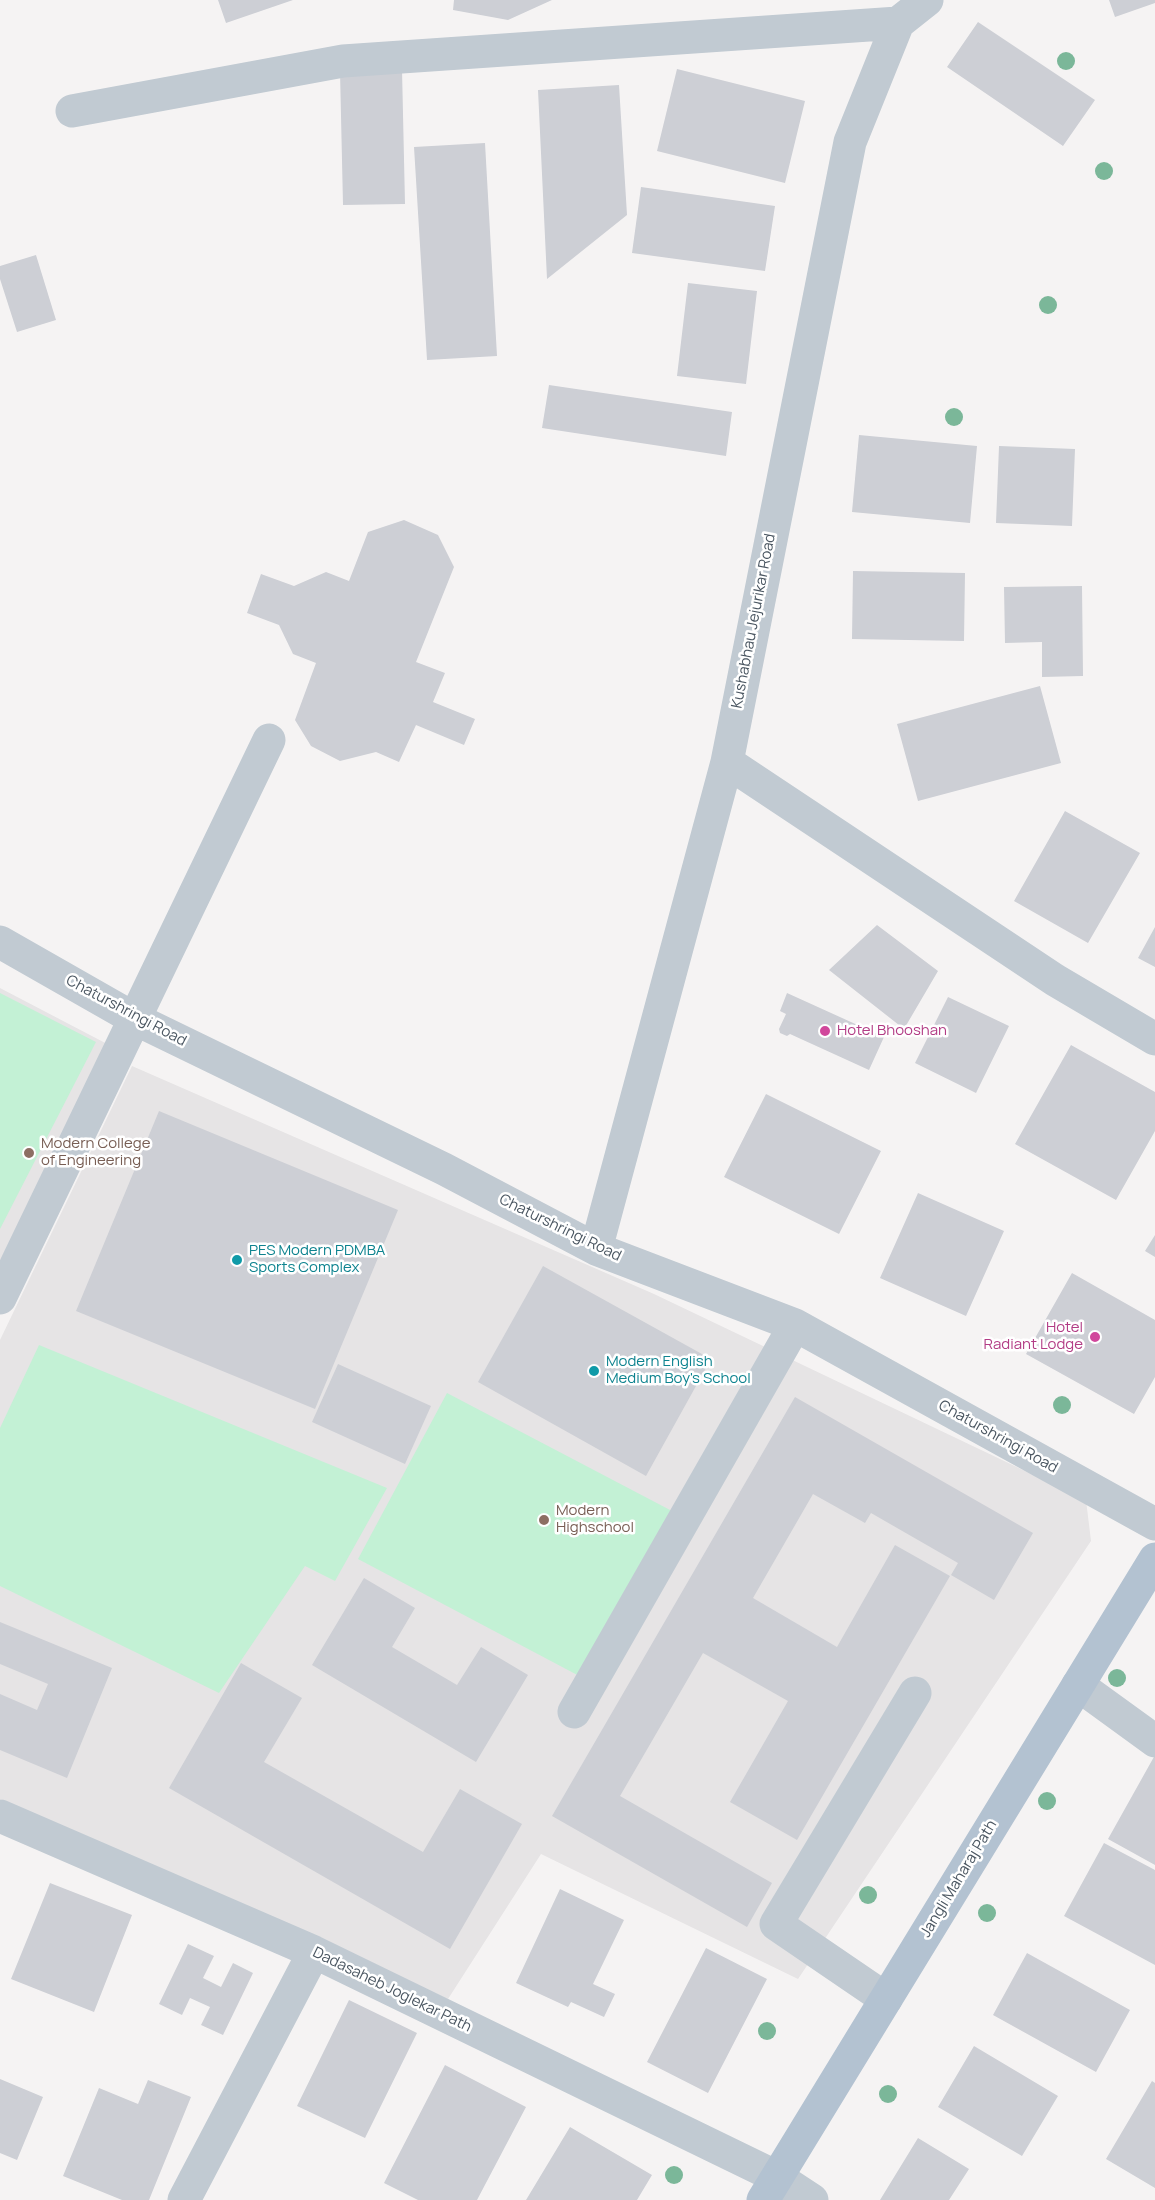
<!DOCTYPE html>
<html>
<head>
<meta charset="utf-8">
<style>
	body { margin:0 }
	canvas { display:block; background:#f5f3f3 }
</style>
</head>
<body>
<canvas width="1155" height="2200"></canvas>
<script>
const context = document.querySelector('canvas').getContext('2d');
context.lineJoin = 'round';
function paint(path, color) { context.fillStyle = color; context.fill(path, 'evenodd'); }
const shape = rows => new Path2D(rows.map(r => 'M' + r).join(''));
function strokePath(path, color, width, dash) { context.strokeStyle = color; context.lineWidth = width; context.lineCap = dash ? 'butt' : 'round'; context.setLineDash(dash || []); context.stroke(path); }
function label(font, color, halo, rows, align = 'center') {
  context.font = font + ' Manrope,sans-serif'; context.lineWidth = 5; context.setLineDash([]); context.textBaseline = 'middle'; context.strokeStyle = halo; context.fillStyle = color; for (const [text, x, y, turn = 0] of rows) {
    context.save(); context.translate(x, y); context.rotate((+turn || 0) * Math.PI / 180); context.textAlign = isNaN(turn) ? turn : align; if (halo) context.strokeText(text, 0, 0); context.fillText(text, 0, 0); context.restore();
  }
}
const education = shape([
	[0,988,111,1046,0,1260],
	[132,1066,654,1294,1086,1500,1091,1541,798,1979,541,1854,448,1999,0,1799,0,1340]
]);
const green = shape([
	[0,993,96,1042,0,1229],
	[39,1345,387,1488,335,1581,305,1566,219,1693,0,1586,0,1428],
	[447,1393,672,1511,583,1678,358,1559]
]);
const building = shape([
	[218,0,293,0,226,23],
	[454,0,552,0,508,20,453,10],
	[1109,0,1155,0,1155,3,1115,17],
	[978,22,1095,100,1063,146,947,67],
	[402,69,405,204,343,205,340,71],
	[677,69,805,101,785,183,657,151],
	[619,85,627,215,547,279,538,90],
	[485,143,497,356,427,360,414,147],
	[641,187,775,206,765,271,632,253],
	[36,255,56,320,17,332,0,279,0,266],
	[688,283,757,291,746,384,677,376],
	[549,385,732,412,726,456,542,428],
	[859,435,977,446,970,523,852,512],
	[999,446,1075,449,1072,526,996,523],
	[404,520,438,535,454,567,416,662,445,673,433,702,475,719,464,745,416,725,399,762,376,752,340,761,311,746,295,720,316,663,293,654,279,625,247,613,261,574,294,586,326,572,349,581,368,532],
	[853,571,965,573,964,641,852,639],
	[1082,586,1083,676,1042,677,1042,642,1005,643,1004,587],
	[1040,686,1061,763,918,801,897,724],
	[1065,811,1140,853,1088,943,1014,901],
	[877,925,938,971,904,1029,829,970],
	[1155,927,1155,967,1138,958],
	[787,993,884,1037,869,1070,790,1034,787,1036,780,1033,779,1029,786,1014,780,1011],
	[948,997,1009,1026,976,1093,915,1063],
	[1071,1045,1155,1092,1155,1131,1116,1200,1015,1144],
	[766,1094,881,1151,839,1234,724,1177],
	[159,1111,398,1210,315,1409,76,1311],
	[918,1193,1004,1231,966,1316,880,1278],
	[1155,1235,1155,1257,1145,1251],
	[543,1266,711,1359,646,1476,478,1382],
	[1072,1273,1155,1320,1155,1377,1134,1414,1026,1354],
	[338,1364,431,1406,405,1464,312,1422],
	[795,1397,1033,1533,994,1600,951,1575,958,1563,871,1513,865,1523,813,1494,753,1598,837,1647,895,1545,950,1576,797,1840,730,1802,788,1701,703,1653,620,1796,772,1883,747,1927,552,1816],
	[364,1578,415,1608,392,1647,457,1685,481,1647,528,1675,476,1762,312,1665],
	[0,1622,112,1668,67,1778,0,1750,0,1694,37,1710,48,1684,0,1664],
	[241,1663,302,1698,264,1762,423,1852,460,1789,522,1824,450,1949,169,1788],
	[1155,1755,1155,1865,1108,1839],
	[1104,1843,1155,1870,1155,1965,1064,1916],
	[50,1883,132,1915,94,2012,11,1979],
	[560,1889,624,1920,593,1984,615,1994,604,2017,571,2002,568,2007,516,1983],
	[188,1944,214,1956,203,1978,221,1987,233,1963,253,1973,223,2035,201,2025,210,2007,190,1998,182,2015,159,2004],
	[706,1948,767,1979,708,2093,647,2062],
	[1027,1953,1130,2010,1096,2072,993,2015],
	[349,2000,417,2033,365,2138,297,2106],
	[974,2046,1058,2096,1022,2156,938,2107],
	[445,2065,526,2107,477,2200,418,2200,384,2183],
	[0,2079,43,2097,17,2160,0,2153],
	[148,2080,191,2097,149,2200,122,2200,63,2176,99,2088,138,2104],
	[1152,2081,1155,2083,1155,2188,1106,2159],
	[570,2127,652,2175,637,2200,526,2200],
	[918,2138,969,2169,949,2200,880,2200]
]);
const minor = shape([
	[72,111,343,61,898,23],
	[727,762,1055,980,1155,1039],
	[0,942,135,1019,444,1169,596,1249,795,1325,1155,1524],
	[596,1249,727,762,850,142,898,23,927,0],
	[0,1298,269,740],
	[1078,1685,1155,1741],
	[574,1712,795,1325],
	[0,1816,314,1952,777,2177,812,2200],
	[886,1999,776,1924,915,1693],
	[184,2200,314,1952]
]);
const major = shape([
	[763,2200,1155,1559]
]);
const trees = [
	[1066,61],
	[1104,171],
	[1048,305],
	[954,417],
	[1062,1405],
	[1117,1678],
	[1047,1801],
	[868,1895],
	[987,1913],
	[767,2031],
	[888,2094],
	[674,2175]
];
const markers = [
	[825,1031,6,"#d1479c"],
	[29,1153,6,"#8d6e63"],
	[237,1260,6,"#0f9aa8"],
	[1095,1337,6,"#d1479c"],
	[594,1371,6,"#0f9aa8"],
	[544,1520,6,"#8d6e63"]
];
const streetNames = [
	["Kushabhau Jejurikar Road",754,621,-79],
	["Chaturshringi Road",126,1011,28],
	["Chaturshringi Road",560,1228,26],
	["Chaturshringi Road",998,1437,29],
	["Jangli Maharaj Path",959,1879,-59],
	["Dadasaheb Joglekar Path",392,1990,26]
];
const hotelNames = [
	["Hotel Bhooshan",837,1031],
	["Hotel",1083,1328,"right"],
	["Radiant Lodge",1083,1345,"right"]
];
const educationNames = [
	["Modern College",41,1144],
	["of Engineering",41,1161],
	["Modern",556,1511],
	["Highschool",556,1528]
];
const cultureNames = [
	["PES Modern PDMBA",249,1251],
	["Sports Complex",249,1268],
	["Modern English",606,1362],
	["Medium Boy's School",606,1379]
];
paint(education, '#e6e4e5');
paint(green, '#c3f1d5');
paint(building, '#cdcfd5');
strokePath(minor, '#c1cad2', 33);
strokePath(major, '#b3c2d1', 33);
context.fillStyle = '#7bb799';
for (const [x, y] of trees) { context.beginPath(); context.arc(x, y, 9, 0, 2 * Math.PI); context.fill(); }
for (const [x, y, r, color] of markers) { const dot = new Path2D(); dot.arc(x, y, r, 0, 2 * Math.PI); context.fillStyle = color; context.fill(dot); strokePath(dot, '#fff', 2); }
label('15px', '#4a5661', '#fff', streetNames);
label('15px', '#b23c85', '#fff', hotelNames, 'left');
label('15px', '#785e54', '#fff', educationNames, 'left');
label('15px', '#0d838f', '#fff', cultureNames, 'left');
</script>
</body>
</html>
